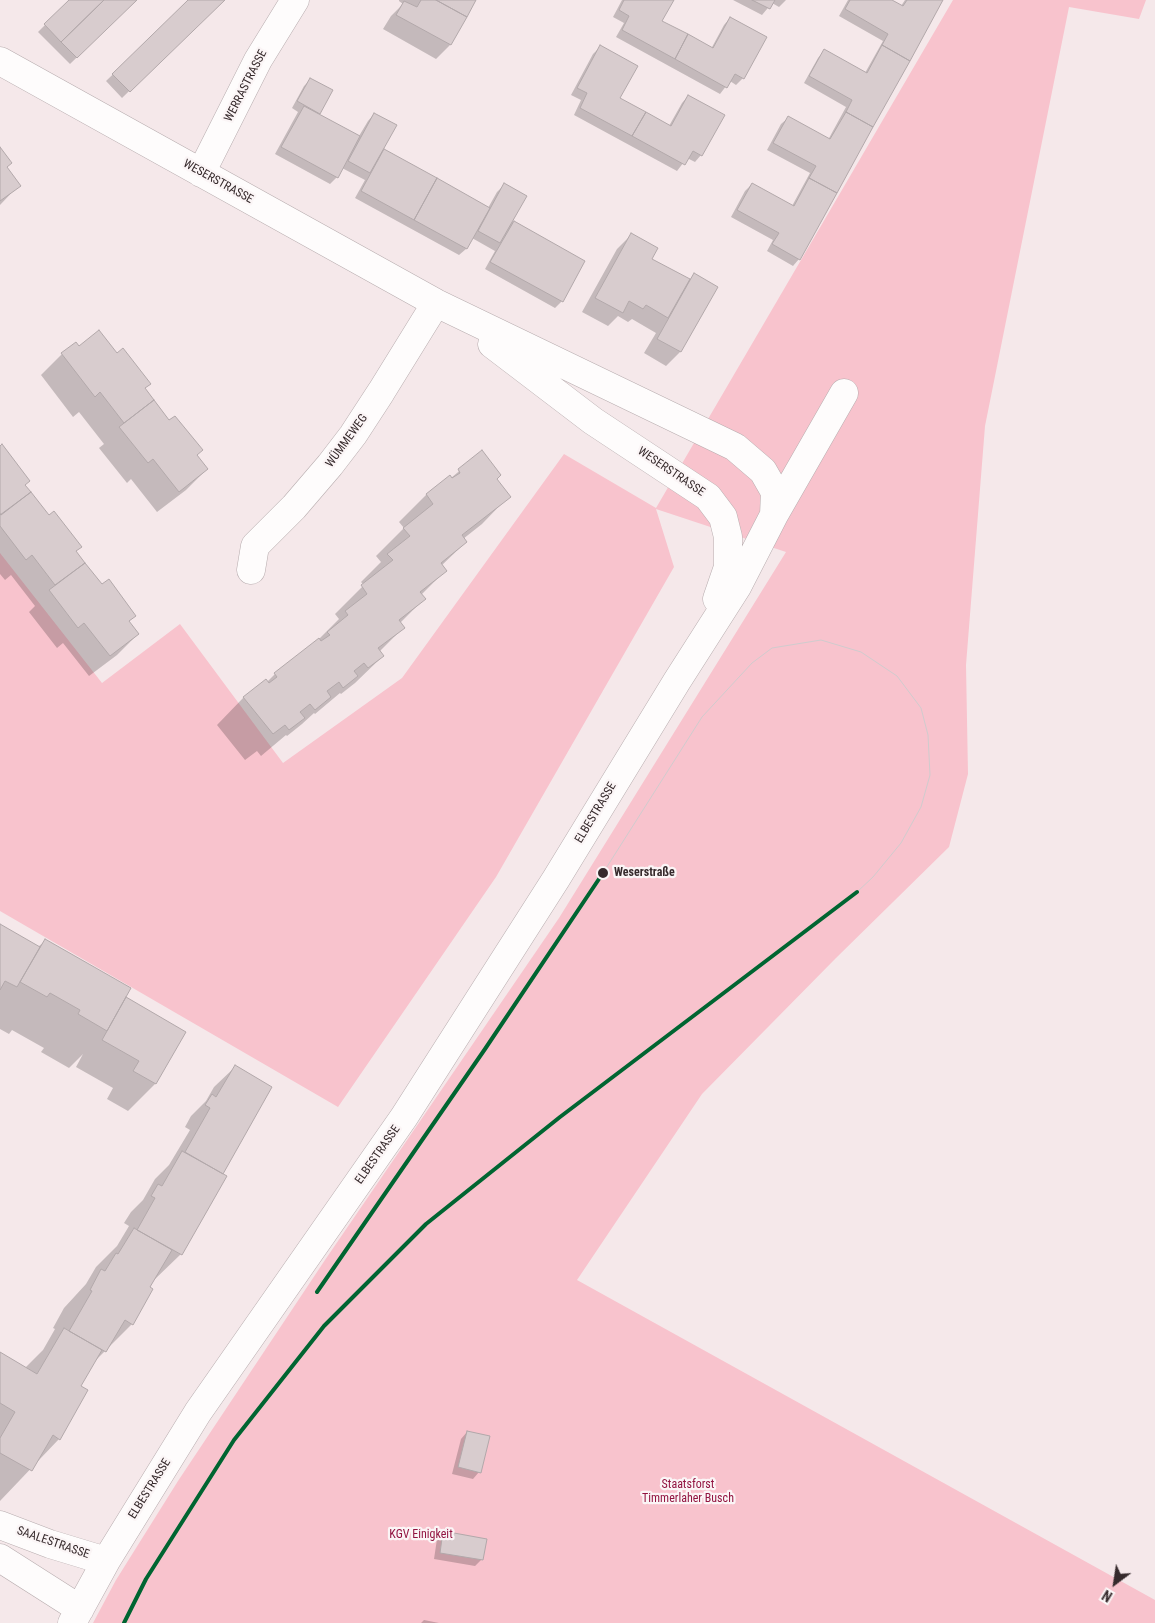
<!DOCTYPE html>
<html>
<head>
<meta charset="utf-8">
<style>
	body { margin:0 }
	#map { position:relative; width:1155px; height:1623px; overflow:hidden; background:#f5e8ea; font-family:"Roboto Condensed",sans-serif }
	canvas { display:block }
	.north { position:absolute; left:1090px; top:1558px; width:50px; height:50px; -webkit-text-stroke:4px #fbf5f6; paint-order:stroke; rotate:211deg; font-size:14px; font-weight:700; line-height:20px; text-align:center; color:#362a2c }
	.north::after { content:''; display:block; margin:auto; width:18px; height:22px; background:#362a2c; clip-path:polygon(50% 0,100% 100%,50% 72%,0 100%) }
</style>
</head>
<body>
<div id="map">
<canvas width="1155" height="1623"></canvas>
<div class="north">N</div>
</div>
<script>
const context = document.querySelector('canvas').getContext('2d');
context.lineJoin = 'round';
function paint(path, color) { context.fillStyle = color; context.fill(path, 'evenodd'); }
const shape = rows => new Path2D(rows.map(r => 'M' + r).join(''));
function strokePath(path, color, width, dash) { context.strokeStyle = color; context.lineWidth = width; context.lineCap = dash ? 'butt' : 'round'; context.setLineDash(dash || []); context.stroke(path); }
function label(font, color, halo, rows, align = 'center') {
  context.font = font + ' "Roboto Condensed",sans-serif'; context.lineWidth = 4.5; context.setLineDash([]); context.textBaseline = 'middle'; context.strokeStyle = halo; context.fillStyle = color; for (const [text, x, y, turn = 0] of rows) {
    context.save(); context.translate(x, y); context.rotate((+turn || 0) * Math.PI / 180); context.textAlign = isNaN(turn) ? turn : align; if (halo) context.strokeText(text, 0, 0); context.fillText(text, 0, 0); context.restore();
  }
}
const green = shape([
	[953,0,1146,0,1139,19,1069,7,985,426,966,665,968,774,949,847,836,958,702,1094,577,1280,1155,1600,1155,1623,93,1623,116,1580,178,1481,325,1260,559,918,786,552,656,509,674,567,496,877,338,1107,0,911,0,553,102,683,180,624,283,763,402,678,564,454,656,508]
]);
const shadow = shape([
	[70,0,136,0,70,64,38,32],
	[190,0,223,0,122,98,106,81],
	[399,0,475,0,450,45,436,59,383,29,391,16,403,4,399,1],
	[622,0,672,0,661,21,711,49,724,25,730,18,743,78,736,85,730,81,720,94,616,37,624,23,613,17],
	[733,0,786,0,779,7,772,3,762,15],
	[848,0,889,0,901,6,905,0,942,0,799,259,793,266,767,251,773,240,731,217,745,191,752,184,792,206,810,173,767,150,781,124,788,118,828,140,846,107,804,83,818,58,824,51,865,73,883,41,839,16],
	[600,47,619,98,669,126,682,103,688,96,701,155,695,162,687,158,677,171,574,115,581,100,571,95,593,54],
	[311,79,331,91,318,115,359,136,368,121,374,114,382,149,488,208,497,192,504,185,511,221,584,261,562,301,555,308,485,269,495,251,472,238,466,249,459,255,355,198,365,180,342,168,337,177,330,184,275,154,298,112,292,108,304,86],
	[0,150,6,168,19,185,0,205],
	[631,235,651,259,689,280,694,275,716,287,680,352,666,366,644,353,656,333,632,319,628,322,618,316,608,326,582,312,617,249],
	[76,344,79,348,117,355,149,384,144,389,207,469,186,490,157,512,131,479,127,483,99,448,104,444,79,412,73,417,41,375,62,354],
	[0,447,24,485,49,517,80,547,75,552,101,586,135,616,128,622,138,634,117,655,89,676,63,643,57,648,29,612,35,606,11,575,5,580,0,574],
	[482,452,496,479,509,496,482,524,463,539,466,542,441,566,445,571,421,595,424,599,400,623,403,628,379,652,383,656,355,683,341,694,340,693,315,714,314,713,302,724,287,736,286,735,261,756,257,751,245,760,217,725,244,697,267,682,275,674,318,640,339,619,335,614,364,585,361,582,381,562,376,556,404,528,399,522,426,495,450,477,451,478],
	[0,925,38,947,45,941,122,1003,126,999,185,1032,155,1084,128,1111,107,1099,113,1088,76,1067,83,1054,69,1068,41,1052,44,1048,12,1030,9,1034,0,1029],
	[235,1067,222,1173,181,1254,153,1281,132,1324,92,1364,79,1386,59,1439,0,1501,0,1353,25,1368,43,1350,55,1329,53,1328,64,1308,86,1284,96,1267,117,1246,129,1226,124,1223,131,1212,143,1200,155,1179,169,1165,190,1130,185,1127,191,1116,206,1101,214,1087],
	[467,1432,479,1472,473,1479,452,1474,461,1439],
	[444,1532,482,1559,475,1566,434,1559,437,1539],
	[424,1620,439,1623,421,1623]
]);
const building = shape([
	[69,0,104,0,61,42,44,24,69,0],
	[104,0,137,0,77,58,61,42,104,0],
	[188,0,225,0,130,92,112,74,188,0],
	[421,0,436,0,467,17,451,45,396,15,404,1,417,7,421,0],
	[436,0,476,0,467,17,436,0],
	[624,0,674,0,662,21,688,34,675,59,622,30,629,16,619,10,624,0],
	[752,0,775,0,770,9,752,0],
	[850,0,892,0,903,6,907,0,943,0,910,61,882,45,888,34,845,9,850,0],
	[730,17,767,37,744,79,735,74,727,88,675,59,688,34,713,48,730,17],
	[600,45,638,66,620,98,646,112,632,136,580,108,587,93,577,88,600,45],
	[882,45,910,61,873,127,846,112,852,100,809,76,824,49,867,73,882,45],
	[310,78,333,90,320,114,297,101,310,78],
	[688,95,725,115,702,156,693,151,685,165,632,136,646,112,671,126,688,95],
	[304,106,360,136,338,178,281,147,304,106],
	[846,112,873,127,837,193,809,178,816,166,773,143,788,116,830,139,846,112],
	[374,113,397,125,370,173,348,161,374,113],
	[0,147,12,163,7,167,21,186,0,201,0,147],
	[384,149,437,178,414,220,361,191,384,149],
	[437,178,490,208,467,249,414,220,437,178],
	[809,178,837,193,800,260,772,244,779,233,737,210,752,183,794,206,809,178],
	[504,183,527,196,500,243,478,231,504,183],
	[514,221,585,261,563,302,490,262,514,221],
	[631,233,658,248,652,259,690,279,668,318,646,305,643,309,629,301,623,313,595,298,631,233],
	[694,273,718,287,681,352,657,339,694,273],
	[99,330,117,353,123,348,151,384,145,388,154,400,124,423,100,392,95,397,61,353,76,342,79,346,99,330],
	[154,400,169,420,175,416,203,450,197,455,208,469,179,492,153,459,148,463,119,427,154,400],
	[2,444,30,481,25,485,31,492,1,515,0,513,0,446,2,444],
	[482,450,501,475,497,479,511,497,462,535,467,542,441,563,447,571,420,592,426,599,399,620,405,628,378,648,384,656,368,668,364,663,354,671,358,676,343,688,339,682,327,691,331,697,315,710,310,704,300,712,305,718,289,730,285,725,273,734,243,697,266,679,269,683,277,677,274,673,319,638,321,641,330,635,327,632,348,615,345,611,367,594,361,585,393,560,387,554,410,536,403,528,433,504,426,494,450,475,452,478,460,473,458,469,482,450],
	[31,492,49,515,54,511,82,547,76,551,85,563,55,585,32,555,26,560,0,526,0,515,31,492],
	[85,563,102,584,109,579,136,616,129,621,139,634,110,656,84,623,78,628,49,590,85,563],
	[0,924,40,947,17,987,5,981,0,990,0,924],
	[45,939,131,988,107,1031,78,1014,80,1010,50,993,47,997,20,982,45,939],
	[126,997,186,1032,156,1084,133,1071,139,1061,102,1040,126,997],
	[235,1065,272,1087,223,1174,185,1152,210,1108,205,1105,212,1094,216,1097,235,1065],
	[182,1151,227,1176,182,1255,137,1230,155,1198,151,1196,158,1184,162,1186,182,1151],
	[134,1228,172,1250,150,1287,153,1289,133,1325,125,1320,106,1352,69,1331,92,1291,90,1290,101,1269,105,1271,116,1253,118,1254,134,1228],
	[64,1328,102,1350,81,1386,88,1390,60,1440,53,1435,32,1471,0,1453,0,1438,15,1412,0,1403,0,1352,37,1374,64,1328],
	[467,1431,490,1436,481,1473,458,1467,467,1431],
	[443,1531,487,1539,483,1560,440,1553,443,1531]
]);
const minor = shape([
	[0,61,436,303,735,447,763,471,775,492,774,515,737,587,677,681,556,879,404,1117,198,1412,106,1561,72,1623],
	[201,173,258,60,295,0],
	[492,344,593,421,708,497,723,517,728,537,728,567,717,599],
	[774,515,844,393],
	[251,570,255,546,294,507,330,465,353,435,381,392,436,303],
	[0,1525,50,1544,106,1561],
	[0,1558,80,1609]
]);
const tram = shape([
	[603,873,702,717,752,663,772,648,821,640,861,652,897,676,921,708,928,735,930,775,921,807,901,843,873,877,857,892]
]);
const tram1 = shape([
	[317,1292,485,1049,603,873],
	[124,1623,146,1579,234,1440,324,1326,426,1224,560,1117,857,892]
]);
const markers = [
	[603,873,6,"#362a2c"]
];
const streetNames = [
	["WERRASTRASSE",246,86,-63],
	["WESERSTRASSE",218,182,29],
	["WÜMMEWEG",347,441,-54],
	["WESERSTRASSE",671,472,34],
	["ELBESTRASSE",596,813,-59],
	["ELBESTRASSE",378,1155,-55],
	["ELBESTRASSE",150,1489,-58],
	["SAALESTRASSE",53,1543,19]
];
const stopNames = [
	["Weserstraße",614,873]
];
const parkNames = [
	["Staatsforst",688,1485],
	["Timmerlaher Busch",688,1499],
	["KGV Einigkeit",421,1535]
];
paint(green, '#f8c3cd');
paint(shadow, '#0003');
paint(building, '#d8ccce');
strokePath(building, '#b2a8aa', 1);
strokePath(minor, '#b7acae', 29);
strokePath(minor, '#fefcfc', 28);
strokePath(tram, '#d0cccd', 1);
strokePath(tram1, '#006531', 4);
for (const [x, y, r, color] of markers) { const dot = new Path2D(); dot.arc(x, y, r, 0, 2 * Math.PI); context.fillStyle = color; context.fill(dot); strokePath(dot, '#fbf5f6', 2); }
label('12px', '#362a2c', '#fbf5f6', streetNames);
label('bold 12px', '#362a2c', '#fbf5f6', stopNames, 'left');
label('12px', '#921441', '#fbf5f6', parkNames);
</script>
</body>
</html>
